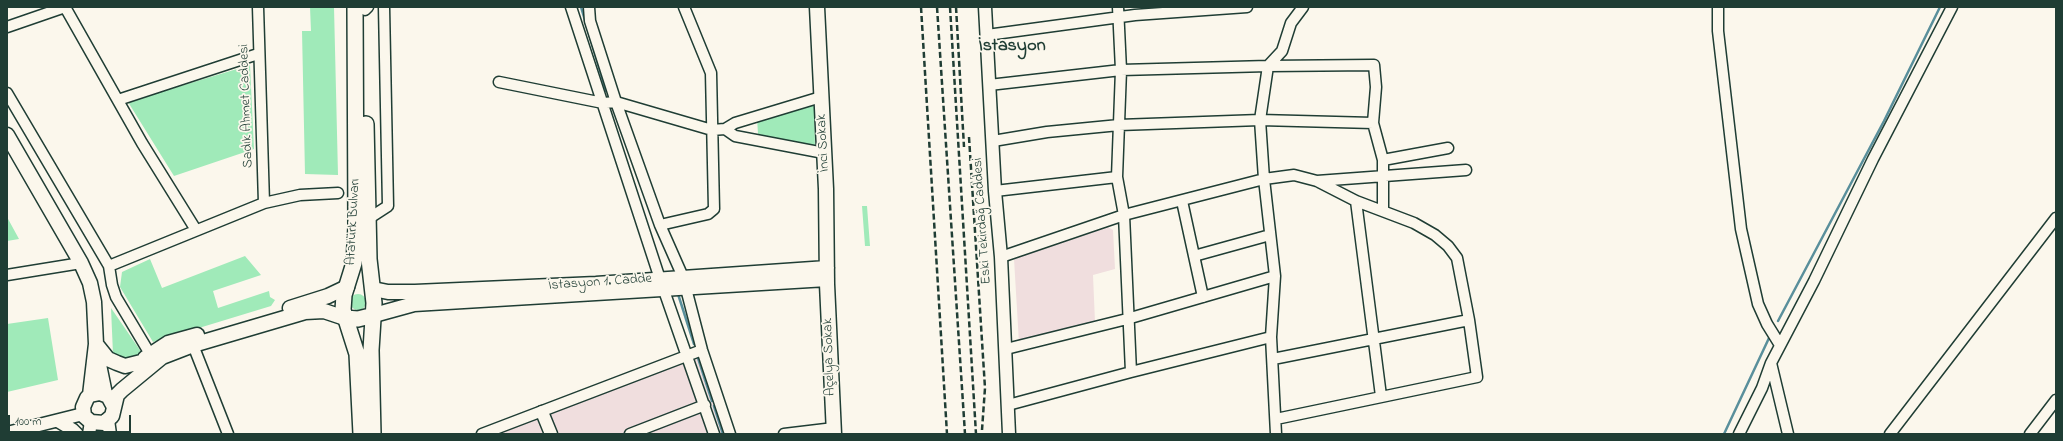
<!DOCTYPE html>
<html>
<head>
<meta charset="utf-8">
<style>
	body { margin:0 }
	#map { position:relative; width:2063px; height:441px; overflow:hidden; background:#fbf7ec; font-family:"Indie Flower",sans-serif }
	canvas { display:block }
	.frame { position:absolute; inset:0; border:8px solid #1f3d34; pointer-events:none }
	.scale { position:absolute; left:8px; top:415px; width:123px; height:18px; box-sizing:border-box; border:2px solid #1f3d34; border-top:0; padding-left:5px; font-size:12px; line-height:14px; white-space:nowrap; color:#1f3d34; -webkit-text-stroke:3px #fbf7ec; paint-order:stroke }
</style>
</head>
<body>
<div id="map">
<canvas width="2063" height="441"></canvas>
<div class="frame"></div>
<div class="scale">100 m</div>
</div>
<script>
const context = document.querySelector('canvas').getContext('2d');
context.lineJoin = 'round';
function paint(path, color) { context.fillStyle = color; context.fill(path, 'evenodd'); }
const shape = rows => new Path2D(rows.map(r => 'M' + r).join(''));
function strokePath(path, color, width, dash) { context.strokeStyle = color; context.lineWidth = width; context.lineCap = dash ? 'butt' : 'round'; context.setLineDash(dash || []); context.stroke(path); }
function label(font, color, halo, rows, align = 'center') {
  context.font = font + ' "Indie Flower",sans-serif'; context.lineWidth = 3.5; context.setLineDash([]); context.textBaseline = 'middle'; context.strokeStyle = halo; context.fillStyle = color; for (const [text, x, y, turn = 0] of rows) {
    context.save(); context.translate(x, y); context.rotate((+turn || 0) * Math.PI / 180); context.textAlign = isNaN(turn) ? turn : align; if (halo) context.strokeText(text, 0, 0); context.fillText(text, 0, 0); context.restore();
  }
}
const built = shape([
	[1108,227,1113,230,1115,269,1093,275,1095,322,1019,343,1014,259],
	[702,350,730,434,482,434]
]);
const green = shape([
	[310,7,334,7,338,175,305,174,302,31,311,31],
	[250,65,254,149,174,176,128,102],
	[814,102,815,147,758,134,757,118],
	[862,206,867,206,870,246,865,246],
	[7,217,19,239,7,241],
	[245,256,261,275,213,291,218,308,269,291,270,297,275,300,271,306,153,342,120,287,122,272,150,259,162,288],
	'350 302a8 8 0 1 1 16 0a8 8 0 1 1-16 0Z',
	[111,308,142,353,139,357,131,360,113,354],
	[48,318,58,380,7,392,7,324]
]);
const stream = shape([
	[581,7,606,91],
	[678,294,694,344],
	[1778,321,1884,121,1940,7],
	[698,358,712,401],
	[714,406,723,434],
	[1724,434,1769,338]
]);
const minor = shape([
	[258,7,264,203],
	[571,7,660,279,714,434],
	[589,7,590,21,616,102,660,225,683,277,702,350,730,434],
	[1118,7,1121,70,1117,177,1124,215,1131,372],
	[1718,7,1718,31,1741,229,1758,304,1767,324,1780,345],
	[365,10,368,7],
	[7,27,65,7,142,143,196,230],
	[987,35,1135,15,1247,7],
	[499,82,603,103,616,102,712,130,725,129,735,136,824,153],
	[989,85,1121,70,1268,66,1374,65,1376,87,1373,123,1383,160,1383,210],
	[7,93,109,266,112,285,116,297,150,354],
	[118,100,258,54],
	[725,129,735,123,821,97],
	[993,141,1047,132,1119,125,1260,120,1373,123],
	[1383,160,1448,148],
	[1317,181,1466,170],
	[995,191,1117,177],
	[1182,201,1203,297],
	[1356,201,1381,396],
	[368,219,388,206,384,7],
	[660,225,708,214,714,209,711,73,684,7],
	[1194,256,1270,235],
	[1001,257,1124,215,1264,179,1294,175,1317,181,1356,201,1414,223,1435,235,1448,246,1457,258,1469,320,1477,377,1276,419],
	[109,266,264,203,300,195,338,193],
	[7,275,81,263],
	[193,345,228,434],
	[1006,349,1127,319,1275,276],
	[1273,359,1469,320],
	[1008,405,1131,372,1271,337],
	[482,434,702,350],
	[630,434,705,405],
	[784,434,834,428],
	[1276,434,1271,337,1275,276,1264,179,1260,120,1268,66,1282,51,1291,23,1303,7],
	[1739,434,1762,388,1771,363],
	[1788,434,1771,363,1814,281,1873,159,1952,7],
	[1890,434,2056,218],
	[2030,434,2056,400]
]);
const tertiary = shape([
	[985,7,995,191,1001,257,1009,434],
	[542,412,551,434],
	[108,420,110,434],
	[58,421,73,430,77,434],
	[7,433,83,414],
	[89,434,91,422]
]);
const secondary = shape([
	[817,7,826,189,827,284,834,434],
	[7,135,81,263,90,283,94,302,96,344,90,395],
	[373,289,388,292,415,292,596,284,827,268],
	[290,308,328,296,347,287],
	[374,315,414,304,827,279],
	[96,344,108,359,117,363,125,366,141,362],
	[145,358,168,343,197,335],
	[98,360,105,394],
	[114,407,108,396,100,393,90,395,87,398,83,407,84,416,91,422,104,423,112,416,117,395,122,390,162,357,193,345,305,312,324,311,345,318]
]);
const primary = shape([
	[355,7,356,227,354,263,344,295,343,310,357,354,361,434],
	[366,124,369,259,374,303,371,350,373,434],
	[345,318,358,319,374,315]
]);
const rail = shape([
	[921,7,947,434],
	[937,7,965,434],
	[950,7,976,434],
	[956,7,964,147],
	[969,137,985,388,982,430]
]);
const streetNames = [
	["Sadık Ahmet Caddesi",247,106,-92],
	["İnci Sokak",824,143,-93],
	["Eski Tekirdağ Caddesi",983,221,-94],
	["Atatürk Bulvarı",354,222,-87],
	["İstasyon 1. Cadde",600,283,-4],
	["Açelya Sokak",830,357,-92]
];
const districtNames = [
	["İstasyon",1012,47]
];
paint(built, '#f0dede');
paint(green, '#a0eab9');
strokePath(stream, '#598f9b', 2.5);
strokePath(minor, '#1f3d34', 13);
strokePath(tertiary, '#1f3d34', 15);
strokePath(secondary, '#1f3d34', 17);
strokePath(primary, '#1f3d34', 18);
strokePath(minor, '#fbf7ec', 10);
strokePath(tertiary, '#fbf7ec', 12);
strokePath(secondary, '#fbf7ec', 14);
strokePath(primary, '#fbf7ec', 15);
strokePath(rail, '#1f3d34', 2.5, [6, 3]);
label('14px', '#1f3d34', '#fbf7ec', streetNames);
label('bold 18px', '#1f3d34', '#fbf7ec', districtNames);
</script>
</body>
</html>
